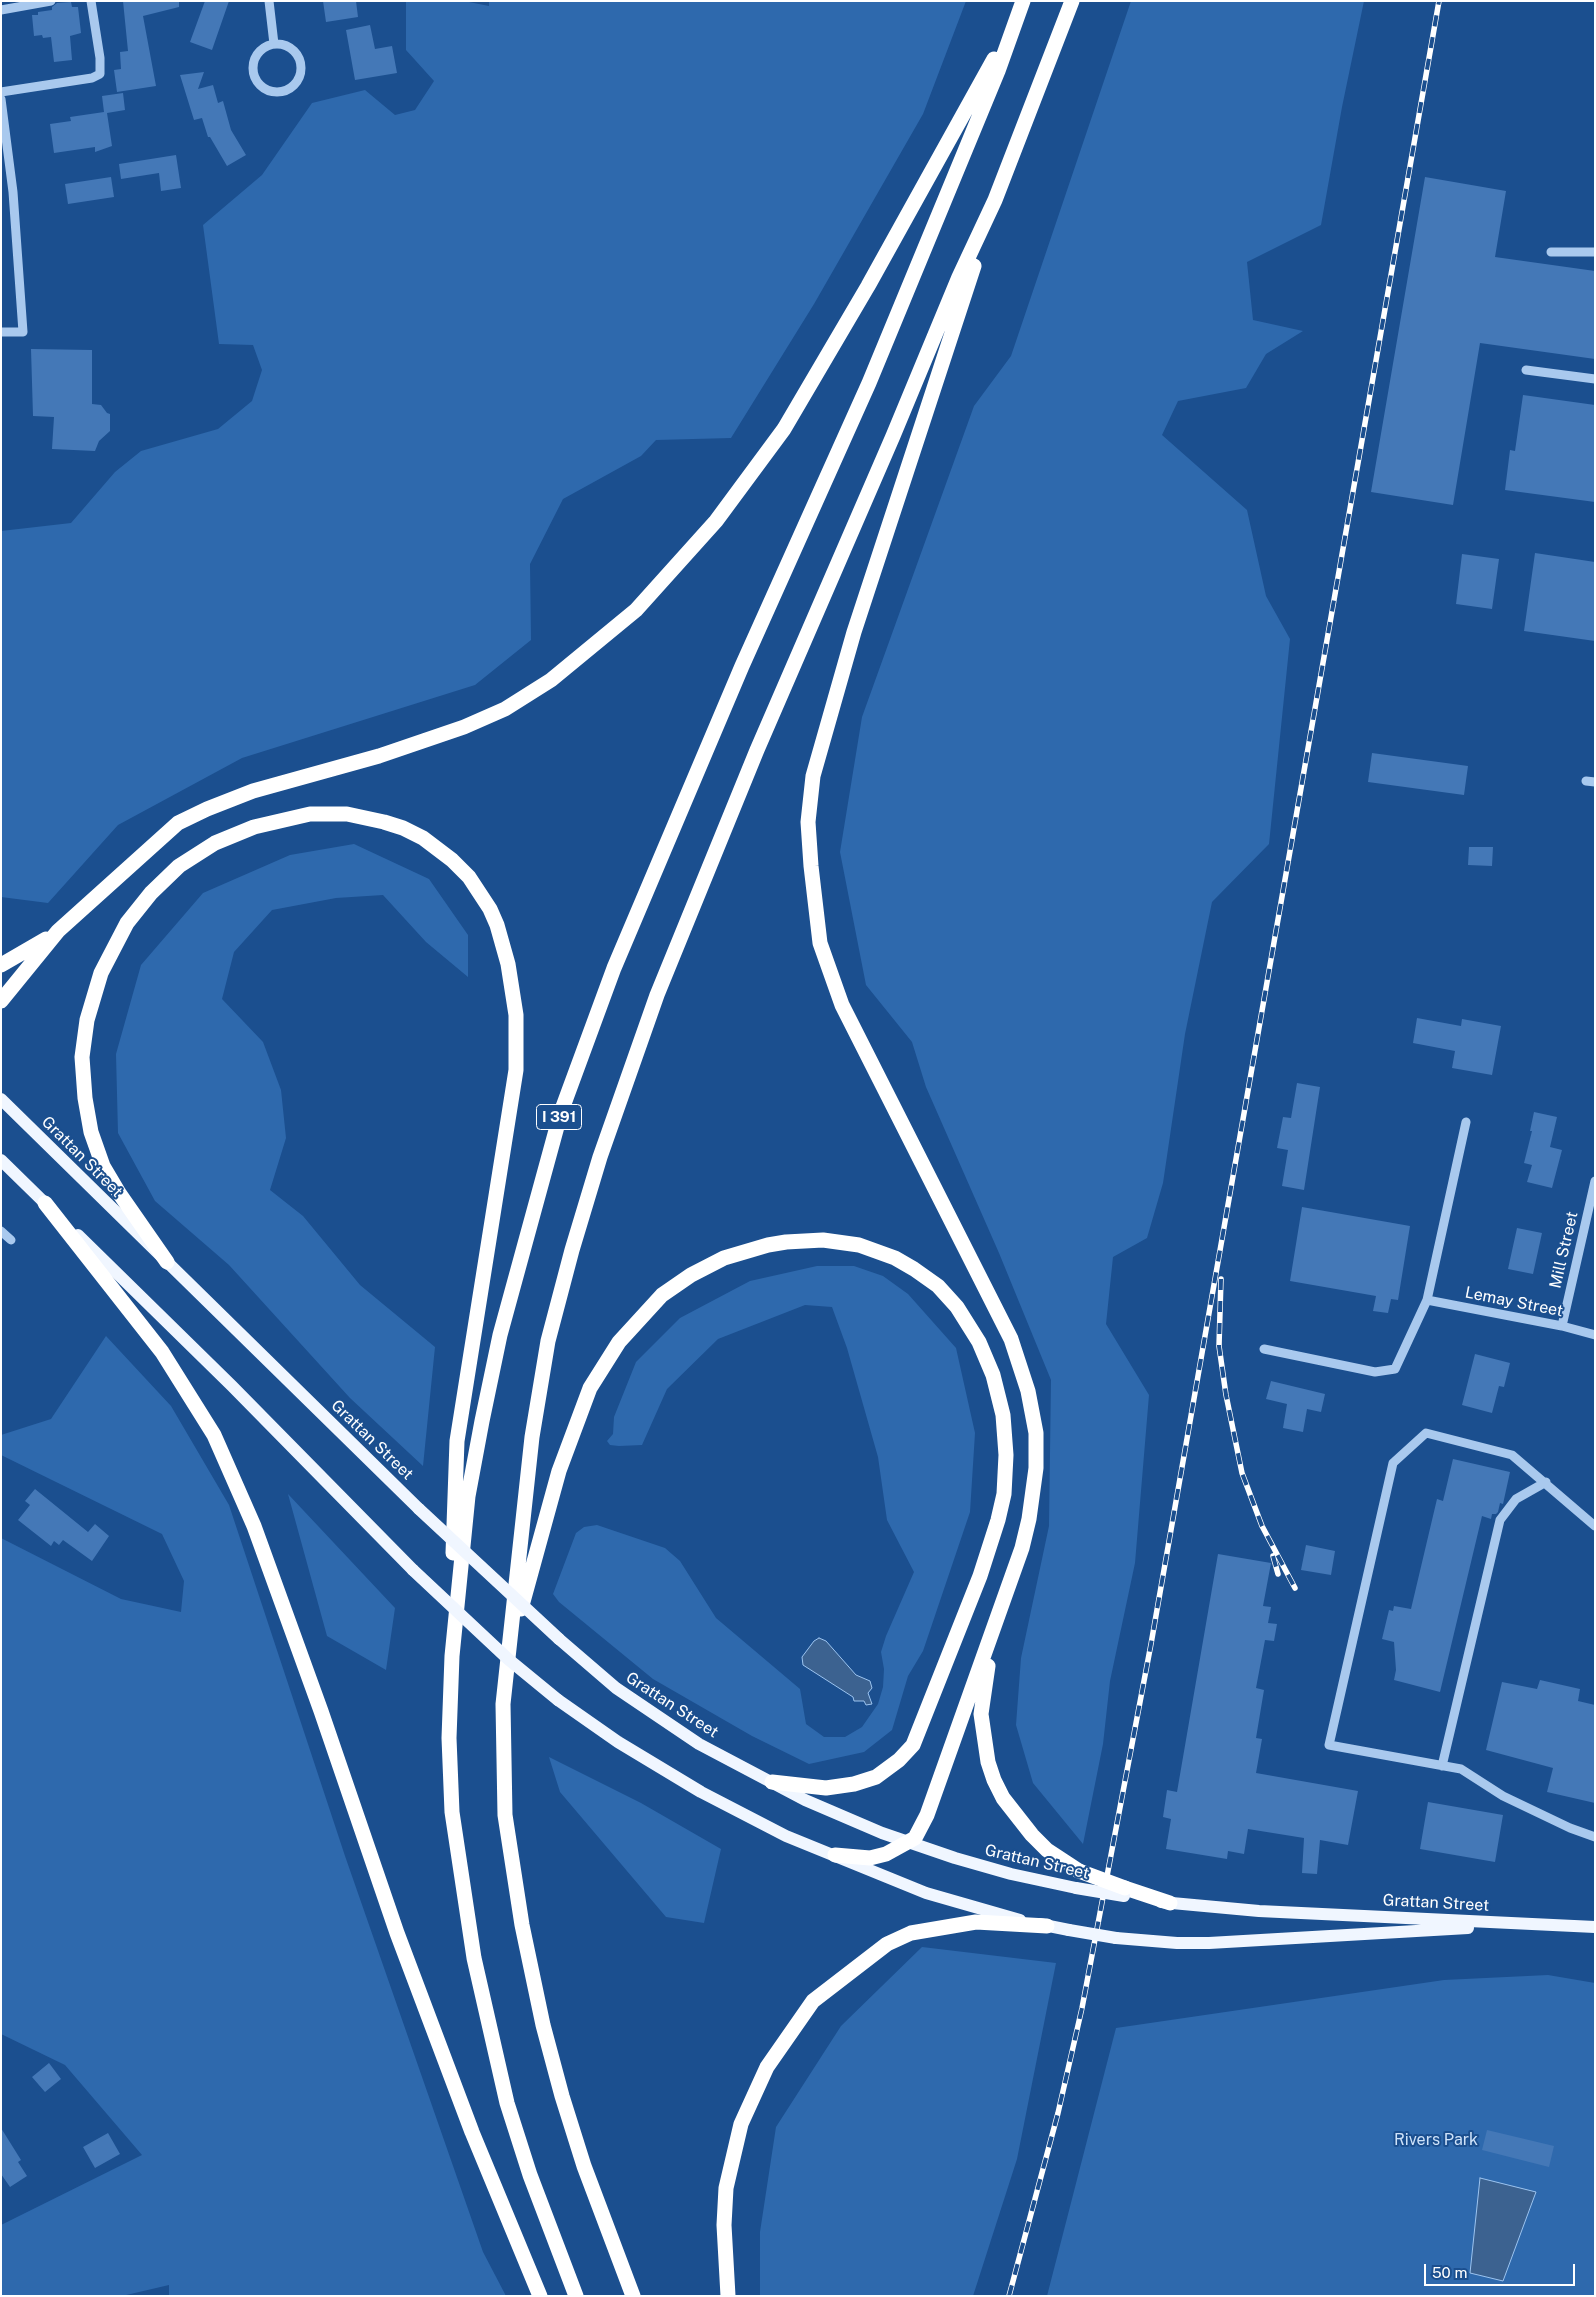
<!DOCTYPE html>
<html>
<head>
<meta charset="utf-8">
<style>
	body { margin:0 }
	#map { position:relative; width:1596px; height:2297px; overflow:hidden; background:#1b4f8f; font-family:"Public Sans",sans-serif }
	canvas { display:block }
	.frame { position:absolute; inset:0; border:2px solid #fff; pointer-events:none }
	.scale { position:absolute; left:1424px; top:2264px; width:151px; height:22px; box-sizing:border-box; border:2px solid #fff; border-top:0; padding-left:6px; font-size:15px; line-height:18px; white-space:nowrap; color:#fff; -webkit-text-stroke:4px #1b4f8f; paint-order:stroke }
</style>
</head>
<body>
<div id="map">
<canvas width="1596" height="2297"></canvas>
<div class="frame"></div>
<div class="scale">50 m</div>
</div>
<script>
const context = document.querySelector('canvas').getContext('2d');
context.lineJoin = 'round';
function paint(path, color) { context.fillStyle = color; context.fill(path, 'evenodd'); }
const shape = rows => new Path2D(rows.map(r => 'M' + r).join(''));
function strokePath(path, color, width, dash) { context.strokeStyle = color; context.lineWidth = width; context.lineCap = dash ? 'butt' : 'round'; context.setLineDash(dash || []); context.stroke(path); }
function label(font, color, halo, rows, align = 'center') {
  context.font = font + ' "Public Sans",sans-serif'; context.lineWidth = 4; context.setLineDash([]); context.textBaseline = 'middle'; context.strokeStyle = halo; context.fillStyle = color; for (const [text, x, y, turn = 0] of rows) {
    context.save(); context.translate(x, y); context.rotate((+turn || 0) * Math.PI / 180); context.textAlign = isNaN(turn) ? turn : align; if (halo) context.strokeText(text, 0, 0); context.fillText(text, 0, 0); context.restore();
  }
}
const green = shape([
	[406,1,464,1,489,6,489,1,966,1,923,114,814,304,731,438,656,440,641,456,563,499,530,564,531,640,475,685,242,758,118,825,48,903,1,897,1,531,71,523,115,472,141,451,218,429,252,401,262,370,253,345,219,344,203,225,262,175,312,103,365,90,395,115,415,110,434,81,406,50],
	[1131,1,1364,1,1342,107,1321,225,1247,262,1253,320,1303,331,1266,354,1246,388,1178,401,1162,435,1247,510,1266,596,1290,639,1269,844,1212,902,1185,1034,1163,1183,1147,1238,1113,1257,1106,1324,1149,1395,1135,1563,1110,1681,1103,1744,1083,1844,1033,1783,1016,1725,1021,1658,1049,1526,1051,1380,999,1253,926,1087,912,1042,866,985,840,852,862,717,974,406,1011,356],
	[354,844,429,879,468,935,468,977,426,942,383,895,336,898,272,910,234,952,222,999,263,1042,281,1090,286,1138,270,1190,303,1216,360,1285,435,1347,423,1466,350,1398,229,1265,155,1201,118,1133,116,1054,141,965,203,893,290,855],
	[817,1266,854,1266,883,1276,908,1294,956,1348,975,1433,970,1512,923,1651,908,1676,892,1730,864,1752,809,1764,752,1736,653,1679,559,1602,553,1594,576,1533,584,1527,597,1525,665,1548,680,1561,716,1618,800,1689,806,1724,824,1737,845,1737,862,1727,878,1704,883,1687,884,1669,881,1652,886,1636,914,1572,887,1520,878,1457,847,1348,832,1307,805,1305,718,1339,667,1389,642,1445,619,1446,610,1445,607,1441,613,1434,614,1417,636,1362,680,1318,750,1281],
	[106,1336,171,1406,229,1505,345,1856,483,2252,506,2296,169,2296,169,2285,122,2296,1,2296,1,2225,142,2155,65,2065,1,2034,1,1538,121,1599,181,1612,184,1581,162,1534,1,1455,1,1435,51,1419],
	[288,1494,395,1608,386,1670,327,1636],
	[549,1757,641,1803,721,1849,704,1923,666,1917,560,1792],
	[922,1947,1056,1963,1017,2159,973,2296,760,2296,760,2232,776,2127,841,2026],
	[1548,1975,1595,1983,1595,2296,1047,2296,1116,2028,1444,1980]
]);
const water = shape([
	[819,1638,826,1641,856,1675,870,1681,872,1688,868,1693,872,1704,866,1705,864,1701,854,1701,853,1697,803,1665,802,1657,814,1641,819,1638],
	[1480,2178,1536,2192,1503,2281,1470,2273,1480,2178]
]);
const building = shape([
	[123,1,179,1,179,7,143,16,156,86,117,92,114,70,121,69,120,52,128,51],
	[205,1,229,1,212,50,190,42],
	[323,1,356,1,358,17,326,22],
	[71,2,72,7,78,7,81,33,70,36,72,60,54,62,51,37,43,38,42,35,34,36,32,15,38,15,38,12,52,10,52,7,57,3],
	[370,25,375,49,392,46,397,73,355,80,346,30],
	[204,72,198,89,213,85,218,103,223,101,231,130,246,155,227,166,210,137,208,137,202,118,194,120,180,75],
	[123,93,125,110,107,113,112,146,95,152,95,147,54,153,50,124,71,121,70,117,104,112,102,96],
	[176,155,181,188,161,191,159,173,121,179,119,164],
	[111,177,114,197,68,204,65,184],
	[1425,177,1506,191,1495,257,1595,271,1595,359,1480,343,1453,505,1371,492],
	[31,349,92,350,92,404,101,405,107,413,110,414,110,431,99,441,95,451,52,449,54,417,33,416],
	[1523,395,1595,405,1595,502,1505,490,1510,450,1515,451],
	[1535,553,1595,562,1595,641,1524,631],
	[1462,554,1499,559,1492,609,1456,604],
	[1372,753,1468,766,1464,795,1368,782],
	[1469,847,1493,847,1492,866,1468,865],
	[1417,1018,1461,1026,1462,1019,1501,1026,1492,1075,1452,1068,1455,1051,1413,1043],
	[1297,1083,1320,1087,1304,1190,1282,1186,1288,1150,1277,1148,1283,1117,1291,1118],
	[1534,1112,1557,1117,1550,1147,1562,1150,1552,1188,1527,1182,1532,1165,1524,1163,1532,1131,1530,1131],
	[1302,1207,1410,1226,1398,1300,1391,1299,1388,1313,1373,1311,1376,1296,1290,1281],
	[1517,1228,1542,1233,1533,1274,1508,1269],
	[1475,1354,1510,1363,1504,1387,1499,1386,1492,1413,1462,1405],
	[1271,1381,1325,1394,1321,1412,1307,1409,1303,1432,1283,1428,1287,1404,1266,1399],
	[1453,1459,1510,1472,1503,1504,1500,1503,1498,1512,1496,1514,1492,1514,1491,1519,1482,1516,1440,1692,1394,1680,1396,1670,1394,1642,1382,1639,1389,1610,1393,1611,1394,1606,1411,1609,1437,1499,1443,1501],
	[35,1489,88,1532,95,1524,109,1536,92,1561,63,1540,59,1545,54,1541,51,1546,18,1520,30,1505,25,1501],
	[1306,1545,1335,1551,1331,1575,1301,1570],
	[1218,1554,1271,1563,1263,1606,1271,1607,1268,1623,1277,1624,1274,1641,1265,1640,1256,1688,1264,1690,1256,1738,1262,1739,1256,1773,1358,1791,1348,1845,1320,1840,1317,1874,1302,1873,1304,1838,1248,1829,1244,1854,1228,1851,1227,1859,1166,1849,1171,1819,1163,1817,1167,1790,1177,1792],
	[1540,1680,1580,1689,1578,1701,1595,1705,1595,1803,1547,1792,1553,1768,1486,1750,1502,1682,1537,1689],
	[1428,1802,1503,1815,1495,1862,1420,1849],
	[49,2063,61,2079,45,2092,32,2077],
	[1,2128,21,2160,18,2162,27,2176,10,2187,1,2174],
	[1487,2130,1554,2146,1549,2167,1482,2150],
	[108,2133,120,2154,95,2168,83,2147]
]);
const minor = shape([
	[269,1,274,44],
	[1,10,51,1],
	'253 68a24 24 0 1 1 48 0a24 24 0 1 1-48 0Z',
	[1,92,92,78,100,74,100,58,91,1],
	[1,99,13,192,23,332,1,332],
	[1551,252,1595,252],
	[1526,370,1595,379],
	[1586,781,1595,782],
	[1,1231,11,1240],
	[1427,1300,1562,1326,1595,1335],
	[1562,1326,1595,1181],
	[1264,1349,1375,1372,1395,1369,1427,1300,1466,1122],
	[1595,1526,1512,1455,1426,1433,1393,1463,1329,1745,1461,1769,1503,1796,1570,1828,1595,1837],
	[1442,1766,1500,1520,1516,1499,1546,1482]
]);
const major = shape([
	[1,1099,419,1509],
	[1,1160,51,1209],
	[78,1235,232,1386,413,1570],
	[559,1639,616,1688,699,1744,805,1800,882,1833,955,1858,1011,1874,1076,1888],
	[558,1700,618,1742,701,1792,786,1836,926,1893,1020,1920],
	[1161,1902,1259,1911,1595,1927],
	[1039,1924,1069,1930],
	[1116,1938,1177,1943,1209,1943,1468,1928]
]);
const highway = shape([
	[1,965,46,939],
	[1,1001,58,931,178,823,207,809,253,791,379,756,464,727,505,709,551,680,636,610,716,521,784,429,868,286,994,59],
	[45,1203,162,1352,214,1435,254,1526,321,1711,397,1933,472,2132,540,2296],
	[167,1262,119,1193,103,1166,91,1132,85,1098,82,1057,87,1020,101,973,127,923,151,893,179,866,215,843,254,827,310,814,347,814,384,822,403,828,423,838,452,860,469,877,490,909,497,925,508,964,516,1015,516,1070,457,1441,453,1553],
	[521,1609,559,1471,590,1388,619,1342,662,1295,691,1275,724,1258,768,1245,786,1242,823,1240,859,1245,895,1258,914,1269,938,1286,957,1307,979,1342,993,1375,1003,1415,1006,1455,1004,1494,998,1520,980,1576,913,1745,899,1760,876,1777,854,1784,826,1788,772,1782],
	[988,1666,981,1714,988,1762,994,1780,1003,1798,1032,1835,1047,1850,1079,1871],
	[835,1855,870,1858,886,1854,915,1838,927,1815,1022,1548,1029,1519,1036,1468,1036,1433,1028,1391,1011,1339,842,1005,820,943,811,866,808,822,813,776,854,632,974,266],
	[1125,1888,1170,1903],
	[576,2296,530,2175,507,2103,474,1958,452,1812,449,1738,452,1656,468,1496,482,1421,500,1335,561,1112,614,968,742,666,869,383,998,71,1023,1],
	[633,2296,584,2166,562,2096,543,2025,522,1925,505,1815,503,1704,532,1437,548,1341,572,1250,600,1157,657,995,757,750,893,436,959,277,995,200,1072,1],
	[728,2296,724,2225,726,2188,741,2124,767,2067,813,2001,887,1944,911,1933,976,1922,1047,1926]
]);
const rail = shape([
	[1221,1279,1219,1346,1226,1395,1242,1473,1262,1526,1295,1588],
	[1273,1556,1278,1574],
	[1009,2296,1058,2113,1082,2008,1151,1644,1439,1]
]);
const majorBridge = shape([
	[419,1509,559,1639],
	[413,1570,508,1659,558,1700],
	[1076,1888,1124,1896],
	[1069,1930,1116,1938]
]);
const highwayBridge = shape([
	[1079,1871,1125,1888]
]);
const shields = [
	[559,1117,45]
];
const shieldNames = [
	["I 391",559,1117]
];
const streetNames = [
	["Grattan Street",82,1157,45],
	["Mill Street",1564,1250,-77],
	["Lemay Street",1514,1302,11],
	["Grattan Street",372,1440,44],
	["Grattan Street",672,1705,33],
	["Grattan Street",1037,1862,13],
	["Grattan Street",1436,1903,3]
];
const parkNames = [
	["Rivers Park",1436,2140]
];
paint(green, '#2e69ad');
paint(water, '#3c6290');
strokePath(water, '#9cc4f0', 1);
paint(building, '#4478b7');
strokePath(minor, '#a9c9ee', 9);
strokePath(major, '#f0f6ff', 12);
strokePath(highway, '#fff', 15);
strokePath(rail, '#fff', 5.5);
strokePath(rail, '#1b4f8f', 4, [11]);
strokePath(majorBridge, '#f0f6ff', 12);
strokePath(highwayBridge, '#fff', 15);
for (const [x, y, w] of shields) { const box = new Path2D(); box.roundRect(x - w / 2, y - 12.5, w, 25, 4); context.fillStyle = '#1b4f8f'; context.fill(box); strokePath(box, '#fff', 1); }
label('bold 15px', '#fff', null, shieldNames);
label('16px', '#fff', '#1b4f8f', streetNames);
label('16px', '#cfe3fa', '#1b4f8f', parkNames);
</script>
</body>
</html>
